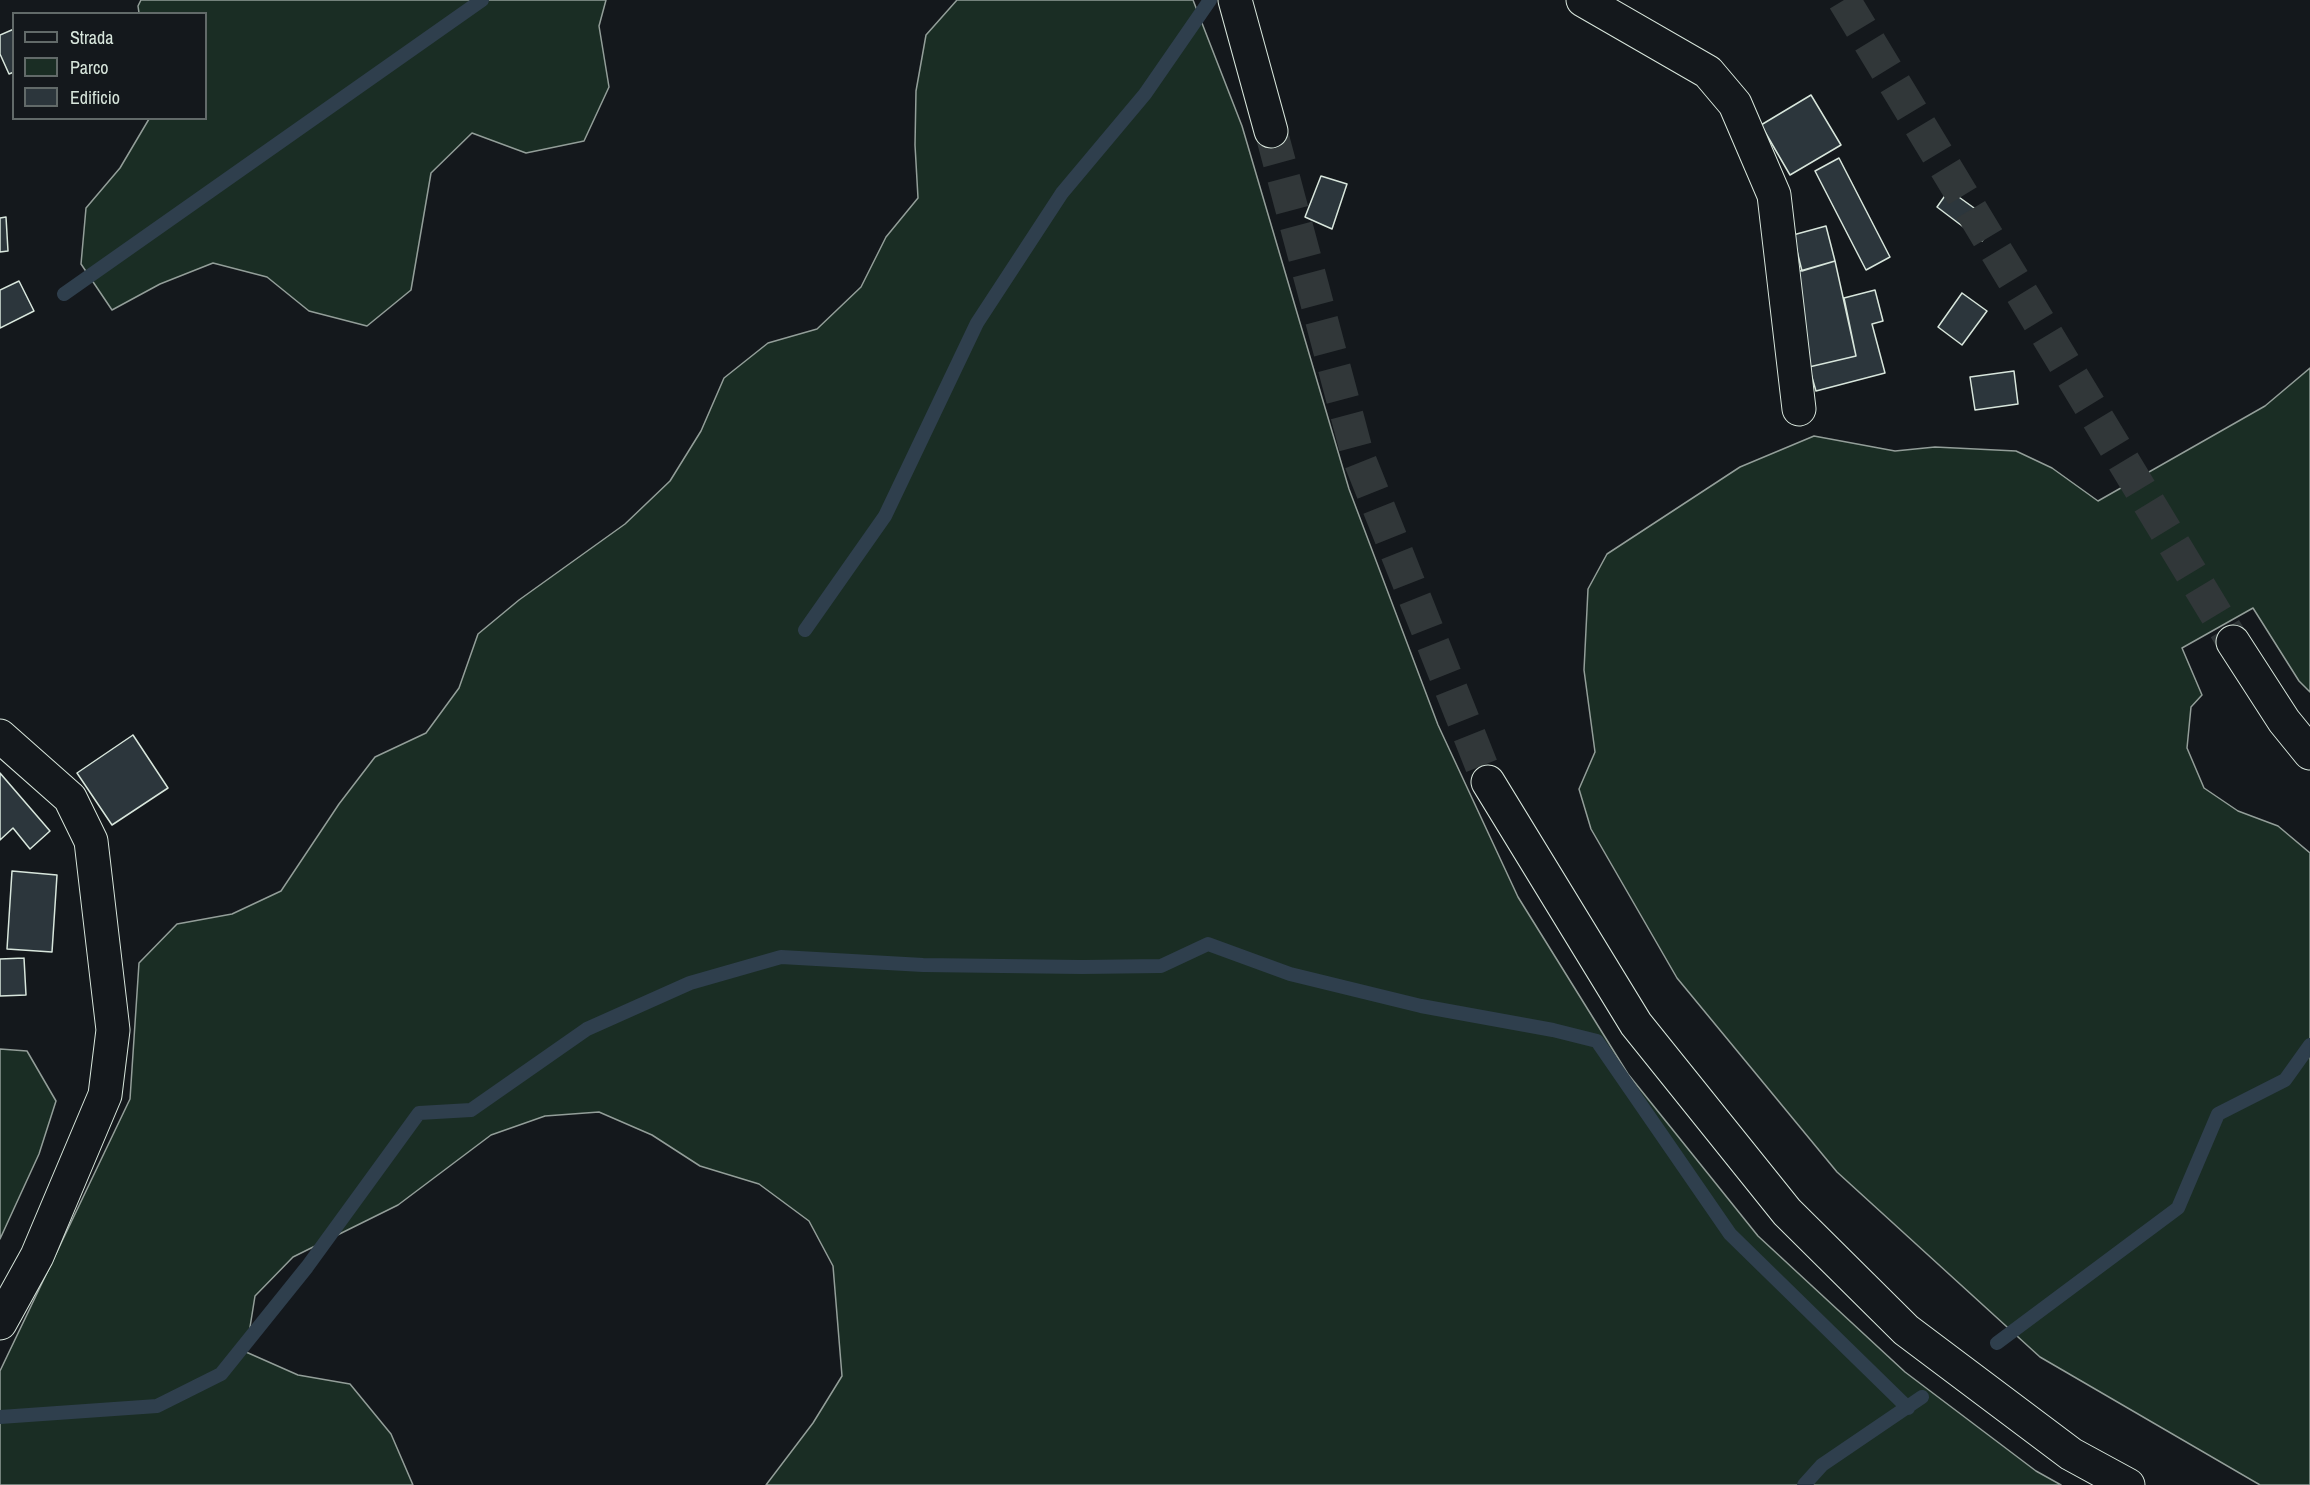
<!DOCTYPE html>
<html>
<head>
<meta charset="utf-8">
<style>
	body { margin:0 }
	#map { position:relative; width:2310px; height:1485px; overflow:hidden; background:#14181c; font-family:"Archivo Narrow",sans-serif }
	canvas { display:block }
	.legend { position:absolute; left:12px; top:12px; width:195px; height:108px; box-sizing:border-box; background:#14181c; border:2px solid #626a69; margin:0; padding:8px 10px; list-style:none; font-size:18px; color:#d8e6dc }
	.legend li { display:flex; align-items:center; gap:12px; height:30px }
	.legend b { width:30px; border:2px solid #626a69 }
</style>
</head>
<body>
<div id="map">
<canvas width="2310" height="1485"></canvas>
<ul class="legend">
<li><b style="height:8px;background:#14181c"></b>Strada</li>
<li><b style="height:16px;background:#1a2d24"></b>Parco</li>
<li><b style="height:16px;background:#2c363c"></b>Edificio</li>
</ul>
</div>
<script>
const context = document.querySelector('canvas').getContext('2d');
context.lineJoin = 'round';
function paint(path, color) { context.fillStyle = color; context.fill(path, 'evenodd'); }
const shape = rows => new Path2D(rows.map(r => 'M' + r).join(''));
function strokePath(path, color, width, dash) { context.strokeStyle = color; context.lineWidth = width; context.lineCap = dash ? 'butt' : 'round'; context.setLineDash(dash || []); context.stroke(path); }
const green = shape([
	[141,0,606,0,599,26,609,87,584,141,526,153,472,133,431,173,411,290,367,326,309,311,267,277,213,263,160,284,112,310,81,264,86,208,120,168,149,119,206,118,206,14,139,13,138,6,141,0],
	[957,0,1193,0,1242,126,1349,489,1438,725,1518,897,1628,1074,1758,1236,1905,1372,2036,1471,2061,1485,766,1485,813,1423,842,1376,833,1266,809,1221,759,1184,700,1166,652,1135,599,1112,545,1116,491,1135,398,1205,293,1257,255,1296,246,1352,298,1375,350,1384,391,1434,413,1485,0,1485,0,1371,130,1099,139,963,177,924,232,914,281,891,339,804,375,757,426,733,459,688,478,634,519,600,625,524,670,481,701,431,724,378,768,343,817,329,861,287,886,237,918,198,915,145,916,91,926,35,957,0],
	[2310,368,2310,692,2299,681,2253,608,2182,648,2202,695,2191,707,2187,748,2204,788,2238,811,2278,826,2310,853,2310,1485,2260,1485,2040,1357,1837,1172,1677,978,1591,829,1579,789,1595,752,1584,670,1588,589,1607,554,1740,467,1814,436,1895,451,1935,447,2016,451,2052,468,2098,501,2265,406,2310,368],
	[0,1049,27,1051,56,1101,39,1154,0,1239,0,1049]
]);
const stream = shape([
	[64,294,482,0],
	[805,630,885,516,977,323,1062,193,1145,94,1210,0],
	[1997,1343,2178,1208,2218,1114,2285,1080,2310,1045],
	[0,1417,157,1406,221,1374,307,1267,419,1113,471,1110,587,1029,690,983,781,957,923,965,1082,967,1161,966,1208,944,1290,974,1421,1006,1553,1030,1597,1041,1730,1234,1908,1408],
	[1804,1485,1822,1465,1922,1397]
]);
const building = shape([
	[14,29,14,72,9,74,0,54,0,35,14,29],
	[1811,95,1841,145,1790,175,1761,125,1811,95],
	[1839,158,1890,257,1866,270,1815,171,1839,158],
	[1321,176,1347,184,1332,229,1305,217,1321,176],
	[1949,190,1995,223,1982,241,1937,207,1949,190],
	[6,217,8,251,0,252,0,218,6,217],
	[1826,226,1835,261,1802,271,1793,235,1826,226],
	[1835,261,1856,356,1809,367,1786,275,1835,261],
	[19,281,34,311,0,328,0,290,19,281],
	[1875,290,1883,321,1872,324,1885,373,1816,391,1809,367,1856,356,1844,298,1875,290],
	[1962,293,1987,311,1962,345,1938,327,1962,293],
	[2014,371,2018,404,1975,410,1970,377,2014,371],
	[133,735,168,788,112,825,77,773,133,735],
	[0,773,50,831,30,849,13,828,0,840,0,773],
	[12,871,57,875,52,952,7,949,12,871],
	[24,958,26,995,0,996,0,959,24,958]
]);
const highwayTunnel = shape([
	[1844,0,2233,642],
	[1271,131,1357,453,1488,782]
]);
const street = shape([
	[1583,0,1708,72,1735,104,1774,195,1799,409],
	[0,736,70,798,91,841,113,1030,105,1095,37,1256,0,1323]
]);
const highway = shape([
	[1235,0,1271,131],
	[2233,642,2284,721,2310,753],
	[1488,782,1636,1024,1787,1212,1906,1330,2071,1454,2128,1485]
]);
paint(green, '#1a2d24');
strokePath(green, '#939e99', 1.5);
strokePath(stream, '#2f3f4d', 14);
paint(building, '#2c363c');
strokePath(building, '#d8e6dc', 1.5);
strokePath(highwayTunnel, '#313739', 33, [33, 16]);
strokePath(street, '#d8e6dc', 35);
strokePath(highway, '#d8e6dc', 35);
strokePath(street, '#14181c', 33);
strokePath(highway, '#14181c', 33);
</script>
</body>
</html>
